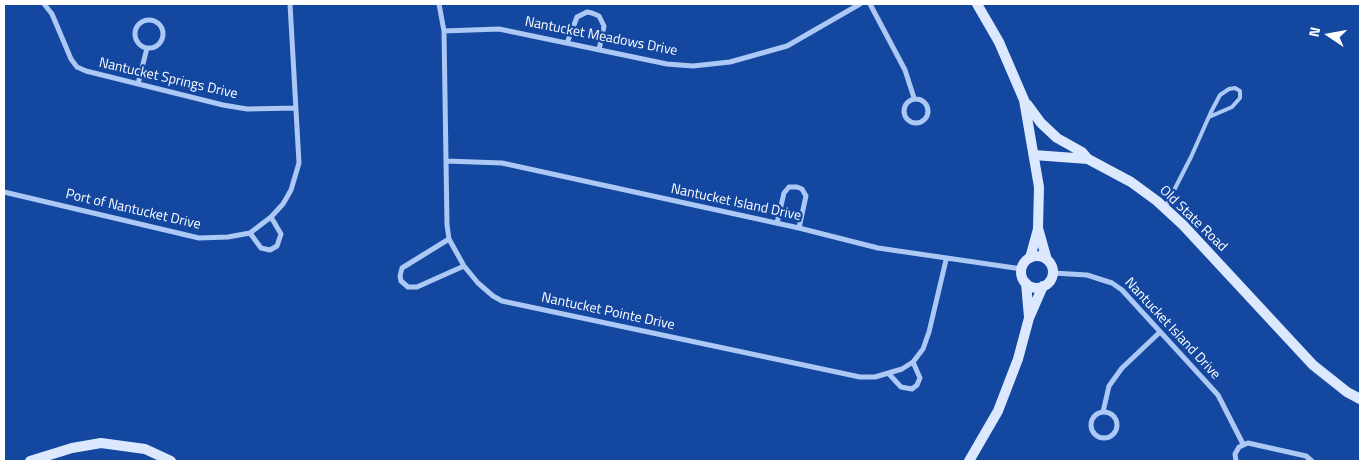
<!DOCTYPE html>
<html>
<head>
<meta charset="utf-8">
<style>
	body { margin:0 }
	#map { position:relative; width:1364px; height:465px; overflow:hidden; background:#1447a0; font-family:"Titillium Web",sans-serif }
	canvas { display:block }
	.frame { position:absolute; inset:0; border:5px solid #fff; pointer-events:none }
	.north { position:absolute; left:1304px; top:10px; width:50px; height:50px; -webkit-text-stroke:4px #1447a0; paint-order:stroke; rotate:282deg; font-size:14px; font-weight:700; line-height:20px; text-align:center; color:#fff }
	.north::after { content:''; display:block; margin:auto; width:18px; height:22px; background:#fff; clip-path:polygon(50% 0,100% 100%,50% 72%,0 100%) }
</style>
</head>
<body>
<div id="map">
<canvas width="1364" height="465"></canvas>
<div class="frame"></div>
<div class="north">N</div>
</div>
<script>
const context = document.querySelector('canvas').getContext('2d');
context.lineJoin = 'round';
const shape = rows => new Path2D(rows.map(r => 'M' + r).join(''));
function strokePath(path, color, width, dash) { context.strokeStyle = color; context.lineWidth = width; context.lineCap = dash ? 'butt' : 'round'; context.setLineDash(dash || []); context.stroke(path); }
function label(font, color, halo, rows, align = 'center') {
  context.font = font + ' "Titillium Web",sans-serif'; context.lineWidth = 4.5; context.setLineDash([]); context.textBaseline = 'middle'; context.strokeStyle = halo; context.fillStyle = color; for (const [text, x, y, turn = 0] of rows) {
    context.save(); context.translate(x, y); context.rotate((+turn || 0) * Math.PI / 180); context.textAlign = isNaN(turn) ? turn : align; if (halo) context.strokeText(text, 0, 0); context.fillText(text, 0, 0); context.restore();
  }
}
const lane = shape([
	[1166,206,1191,157,1211,112,1220,95,1229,89,1235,88,1240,91,1240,98,1232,107,1209,117]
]);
const street = shape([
	[44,4,52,14,71,59,77,67,86,71,223,105,247,109,296,108],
	[439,4,444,31,447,225,449,239,464,266,478,283,493,296,502,301,860,377,875,377,902,369,913,362,923,349,929,332,946,260],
	[870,4,905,70,914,98],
	'135 34a14 14 0 1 1 28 0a14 14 0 1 1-28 0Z',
	[444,31,499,29,667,64,693,66,730,62,787,46,860,4],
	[567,43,577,17,587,12,592,13,599,16,604,26,599,50],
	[138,84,147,48],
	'904 111a12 12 0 1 1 24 0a12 12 0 1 1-24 0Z',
	[446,161,502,163,799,228,878,248,1022,269],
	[4,192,199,238,228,237,250,233,271,217,283,204,291,190,299,163,290,4],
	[777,223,784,193,789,187,797,187,802,189,806,196,799,228],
	[250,233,261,248,270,250,277,246,281,234,271,217],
	[449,239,402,268,400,276,401,281,408,287,417,287,464,266],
	[1053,273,1087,275,1112,283,1122,290,1218,395,1243,444],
	[889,374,901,387,912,389,917,385,920,378,913,362],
	[1103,412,1109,386,1122,368,1160,332],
	'1091 425a13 13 0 1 1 26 0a13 13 0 1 1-26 0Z',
	[1236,461,1235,454,1239,447,1248,443,1306,456,1312,461]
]);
const secondary = shape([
	[977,4,999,42,1024,100,1039,187,1038,228,1047,260],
	[1027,104,1041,123,1057,138,1082,152,1088,159],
	[1034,155,1088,159,1131,182,1157,201,1183,225,1313,365,1347,392,1360,399],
	'1021 272a16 16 0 1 1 32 0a16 16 0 1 1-32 0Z',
	[1030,258,1038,229],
	[1026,283,1029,317],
	[30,461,72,448,101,443,145,449,171,461],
	[969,461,998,411,1018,359,1029,318,1043,286]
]);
const streetNames = [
	["Nantucket Meadows Drive",601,37,11],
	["Nantucket Springs Drive",168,79,13],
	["Nantucket Island Drive",736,203,12],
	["Port of Nantucket Drive",133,210,13],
	["Old State Road",1193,219,44],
	["Nantucket Pointe Drive",608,312,12],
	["Nantucket Island Drive",1172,329,47]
];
strokePath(lane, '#acc8f4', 4);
strokePath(street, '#acc8f4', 5);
strokePath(secondary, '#dce8fd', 10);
label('14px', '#fff', '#1447a0', streetNames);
</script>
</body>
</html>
